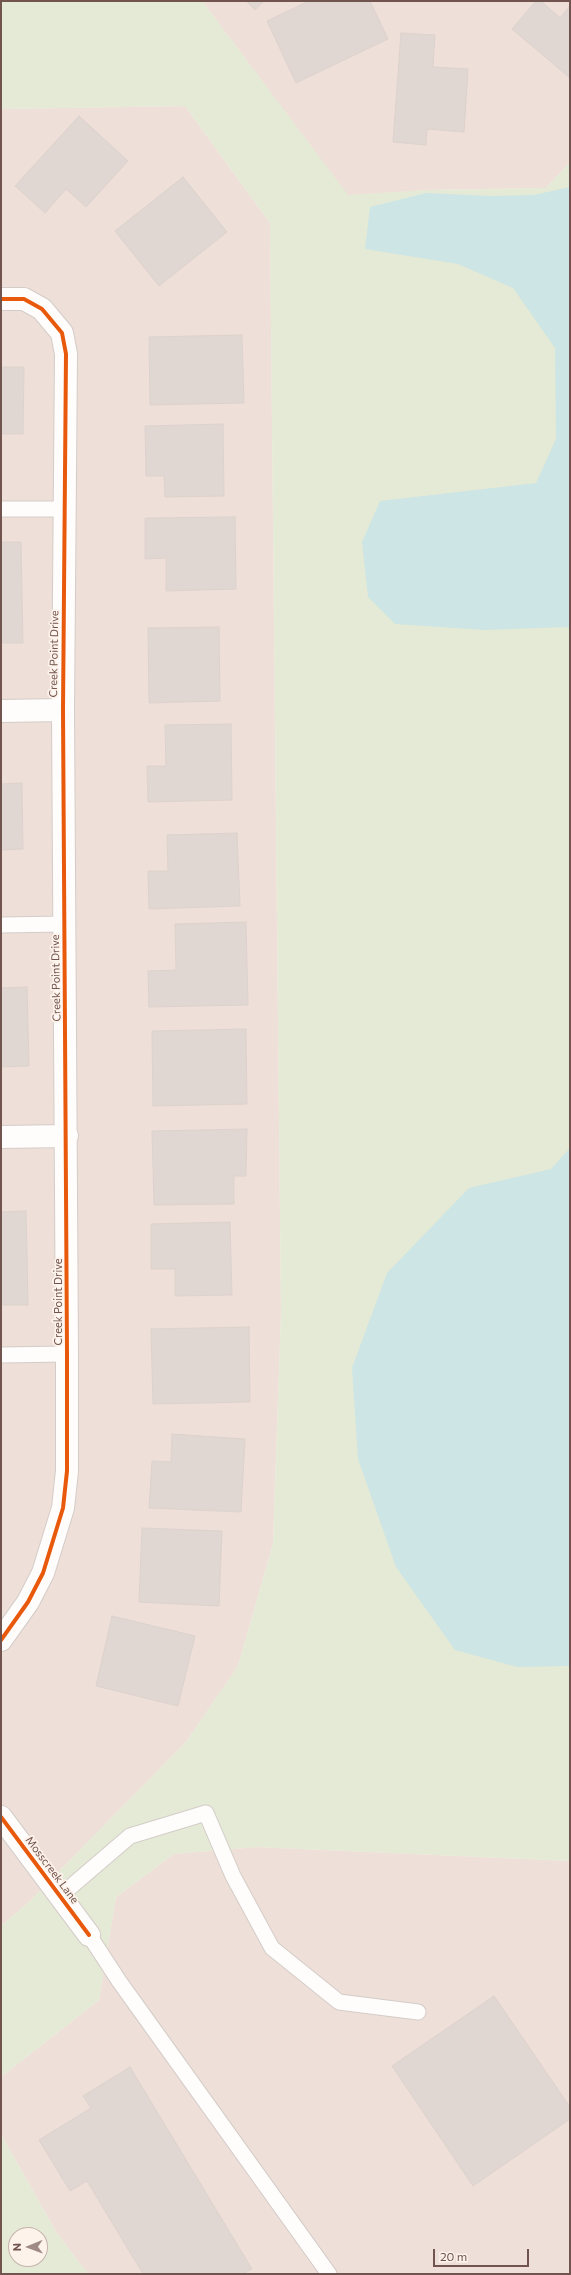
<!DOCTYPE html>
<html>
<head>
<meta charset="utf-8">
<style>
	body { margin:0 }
	#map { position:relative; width:571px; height:2275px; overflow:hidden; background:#f5efea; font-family:Commissioner,sans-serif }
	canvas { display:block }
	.frame { position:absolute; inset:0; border:2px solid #70544d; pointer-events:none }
	.north { position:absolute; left:8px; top:2227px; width:40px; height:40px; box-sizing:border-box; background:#fdf3eb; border:1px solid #c5b3ac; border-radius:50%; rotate:269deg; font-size:11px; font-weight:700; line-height:16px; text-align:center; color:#70544d }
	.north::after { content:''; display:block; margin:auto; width:14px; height:18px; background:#9f8a84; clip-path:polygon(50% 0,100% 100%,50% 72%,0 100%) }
	.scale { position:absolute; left:433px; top:2249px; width:96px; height:18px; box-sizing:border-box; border:2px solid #70544d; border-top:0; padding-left:5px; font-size:12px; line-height:14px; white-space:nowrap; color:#70544d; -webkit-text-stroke:3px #fdf3eb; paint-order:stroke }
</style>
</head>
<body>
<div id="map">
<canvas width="571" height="2275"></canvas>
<div class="frame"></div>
<div class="north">N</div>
<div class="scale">20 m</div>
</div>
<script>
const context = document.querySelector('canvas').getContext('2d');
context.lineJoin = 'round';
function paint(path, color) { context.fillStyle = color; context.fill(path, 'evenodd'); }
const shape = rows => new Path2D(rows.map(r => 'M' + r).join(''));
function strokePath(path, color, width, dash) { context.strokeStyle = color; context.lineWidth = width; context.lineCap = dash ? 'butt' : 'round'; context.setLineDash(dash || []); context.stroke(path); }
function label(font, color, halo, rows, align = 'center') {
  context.font = font + ' Commissioner,sans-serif'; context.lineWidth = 3.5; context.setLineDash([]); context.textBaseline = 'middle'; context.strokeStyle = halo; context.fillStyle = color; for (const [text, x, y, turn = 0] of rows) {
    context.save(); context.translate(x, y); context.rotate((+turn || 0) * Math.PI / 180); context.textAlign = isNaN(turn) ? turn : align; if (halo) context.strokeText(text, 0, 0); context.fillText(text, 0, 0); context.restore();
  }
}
const residential = shape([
	[202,1,570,1,570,162,546,188,427,190,348,196],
	[185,106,270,223,281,1313,273,1544,238,1666,186,1742,29,1902,1,1926,1,109],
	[257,1847,570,1861,570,2274,88,2274,56,2232,1,2134,1,2077,99,2000,116,1897,174,1854]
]);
const green = shape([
	[1,1,202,1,348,195,427,190,546,188,570,162,570,1861,257,1847,174,1854,116,1897,99,2000,1,2077,1,1926,29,1902,186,1742,238,1666,273,1544,281,1313,270,223,185,106,1,109],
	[1,2134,56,2232,88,2274,1,2274],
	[16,2235,40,2235,40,2259,16,2259]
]);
const water = shape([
	[570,187,570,630,567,627,485,630,395,624,368,597,362,542,380,501,536,483,556,439,555,348,513,288,458,264,365,249,370,207,426,193,491,196,534,195],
	[570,1148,570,1666,517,1667,455,1650,396,1567,358,1459,352,1368,387,1273,469,1188,551,1169]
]);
const building = shape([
	[246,1,264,1,255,10,246,1],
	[309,1,322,1,324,4,329,1,370,1,388,39,296,83,267,21,309,1],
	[536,1,541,1,560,18,570,6,570,78,512,29,536,1],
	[401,33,435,35,433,67,468,69,464,132,427,129,426,145,393,142,401,33],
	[79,116,128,161,86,207,66,189,45,213,15,186,79,116],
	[183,177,227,232,159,286,115,231,183,177],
	[242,335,244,403,150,405,149,337,242,335],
	[1,367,24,367,23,434,1,434,1,367],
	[223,424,224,496,165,497,164,476,146,476,145,426,223,424],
	[235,517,236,589,166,591,166,558,145,559,145,518,235,517],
	[1,542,21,542,23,643,1,643,1,542],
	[219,627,220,701,149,703,148,628,219,627],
	[231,724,232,800,148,802,147,766,166,766,165,725,231,724],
	[22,783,23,849,1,850,1,784,22,783],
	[237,833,240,906,149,909,148,871,168,871,167,835,237,833],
	[246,922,248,1005,149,1007,148,971,176,970,175,924,246,922],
	[27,987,29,1066,1,1067,1,988,27,987],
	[246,1029,247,1104,153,1106,152,1031,246,1029],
	[247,1129,246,1176,234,1176,234,1204,154,1205,152,1131,247,1129],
	[26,1211,28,1305,1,1305,1,1212,26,1211],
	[230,1222,232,1295,175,1296,175,1269,151,1269,151,1224,230,1222],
	[249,1327,250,1402,153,1404,151,1329,249,1327],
	[172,1434,245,1439,241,1512,149,1508,152,1461,171,1462,172,1434],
	[142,1528,222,1531,219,1606,139,1602,142,1528],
	[112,1616,195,1636,178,1706,96,1686,112,1616],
	[494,1996,570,2107,570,2119,473,2186,392,2066,494,1996],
	[130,2067,252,2269,243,2274,143,2274,87,2181,70,2191,39,2140,91,2108,83,2096,130,2067]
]);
const lane = shape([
	[1,509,65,509],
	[1,925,65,924],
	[1,1355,67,1354],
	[60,1896,130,1836,206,1813,233,1876,272,1948,339,2002,418,2012],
	[89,1935,119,1981,329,2274]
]);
const street = shape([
	[1,299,24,299,42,309,62,333,66,354,63,710,67,1354,67,1471,63,1508,43,1573,28,1602,1,1640],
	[1,711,63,710],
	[1,1137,67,1136],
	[1,1817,89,1935]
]);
const cycleway = shape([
	[1,299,24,299,42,309,62,333,66,354,63,710,67,1354,67,1471,63,1508,43,1573,28,1602,1,1640],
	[1,1817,89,1935]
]);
const streetNames = [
	["Creek Point Drive",54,654,-89],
	["Creek Point Drive",56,978,-91],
	["Creek Point Drive",58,1302,-90],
	["Mosscreek Lane",52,1870,53]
];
paint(residential, '#eee0d8');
paint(green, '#e5ead6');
paint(water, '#cde5e4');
paint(building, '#e1d7d2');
strokePath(building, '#ddd2cd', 1);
strokePath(lane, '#d4ccc8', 17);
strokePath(street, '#d4ccc8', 24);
strokePath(lane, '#fefdfc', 15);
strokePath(street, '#fefdfc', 22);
strokePath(cycleway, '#e8590c', 4);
label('11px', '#70544d', '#fdf3eb', streetNames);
</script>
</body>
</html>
